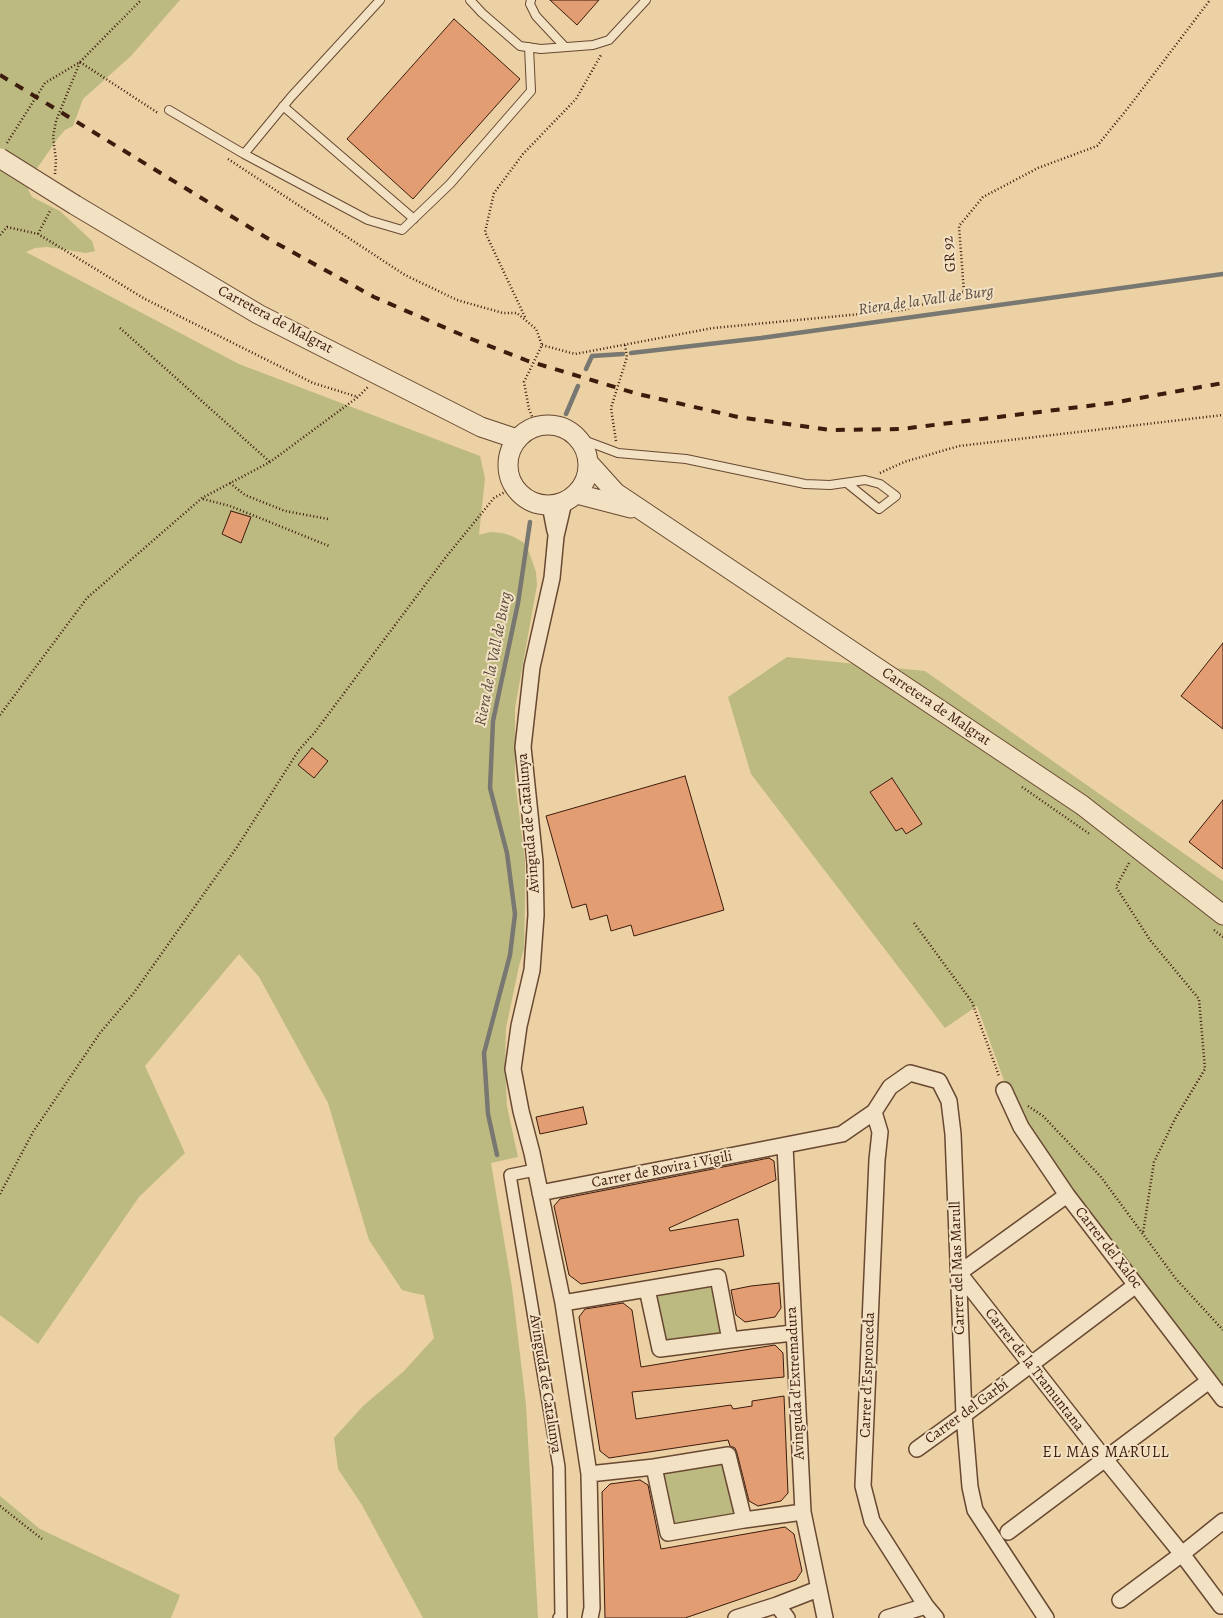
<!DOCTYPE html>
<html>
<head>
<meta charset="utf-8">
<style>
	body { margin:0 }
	canvas { display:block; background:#ebd1a3 }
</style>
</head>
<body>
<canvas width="1223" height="1618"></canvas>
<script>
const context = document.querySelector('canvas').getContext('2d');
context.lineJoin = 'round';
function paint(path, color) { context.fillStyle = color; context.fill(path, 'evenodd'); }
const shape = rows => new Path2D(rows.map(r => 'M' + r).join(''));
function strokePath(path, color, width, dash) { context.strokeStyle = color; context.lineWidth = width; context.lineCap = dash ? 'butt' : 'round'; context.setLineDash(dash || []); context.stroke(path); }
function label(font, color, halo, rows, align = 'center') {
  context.font = font + ' Alegreya,serif'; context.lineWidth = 4; context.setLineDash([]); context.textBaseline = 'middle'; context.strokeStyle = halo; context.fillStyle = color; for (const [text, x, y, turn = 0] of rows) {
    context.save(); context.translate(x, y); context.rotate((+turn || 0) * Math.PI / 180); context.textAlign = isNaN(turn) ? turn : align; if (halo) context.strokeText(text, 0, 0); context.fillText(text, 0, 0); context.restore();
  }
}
const green = shape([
	[0,0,180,0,131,56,83,99,73,126,65,130,58,138,36,170,28,189,32,197,60,211,92,241,95,251,86,253,47,247,35,248,26,252,239,364,480,456,485,478,479,535,490,532,502,533,512,536,523,542,529,552,536,572,537,585,515,708,515,780,525,860,525,902,524,949,519,966,506,1028,505,1063,507,1106,518,1157,491,1163,512,1287,526,1405,538,1618,423,1618,362,1505,338,1469,334,1438,363,1406,404,1371,434,1338,424,1295,413,1293,402,1290,369,1240,328,1103,259,977,239,954,145,1066,185,1153,139,1197,38,1344,0,1315],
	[787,657,925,671,1223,881,1223,1399,1021,1127,977,1006,945,1028,751,774,728,697],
	[720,1282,730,1340,660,1351,647,1289],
	[728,1455,744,1520,668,1533,654,1467],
	[0,1496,40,1529,180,1595,171,1618,0,1618]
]);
const stream = shape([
	[631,353,761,338,1223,274],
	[586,369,592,356,623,354],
	[566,414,578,386],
	[497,1155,488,1114,484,1053,510,955,515,914,507,853,490,788,493,721,518,603,530,522]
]);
const building = shape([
	[550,0,599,0,577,25,550,0],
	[454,19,520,79,413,199,347,139,454,19],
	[231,511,251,517,241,543,222,534,231,511],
	[1223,643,1223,729,1181,696,1223,643],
	[312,748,328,761,314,778,298,765,312,748],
	[685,776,724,910,634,936,631,925,611,931,607,915,590,920,586,904,572,908,546,816,685,776],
	[892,778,922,824,906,834,902,828,896,831,870,792,892,778],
	[1223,800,1223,869,1189,842,1223,800],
	[583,1107,587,1124,540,1134,536,1117,583,1107],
	[769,1158,774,1161,776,1180,669,1228,670,1231,738,1219,744,1256,581,1284,569,1275,554,1206,560,1199,769,1158],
	[779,1283,781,1308,775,1317,745,1322,736,1315,731,1290,751,1286,779,1283],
	[623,1303,632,1310,641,1367,775,1345,783,1353,784,1377,632,1392,636,1419,731,1405,733,1409,752,1406,752,1401,784,1396,788,1493,781,1501,758,1506,749,1501,737,1453,735,1448,730,1446,728,1440,609,1458,600,1451,579,1317,585,1309,623,1303],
	[640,1480,648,1485,661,1549,785,1527,794,1534,802,1571,796,1580,685,1618,605,1618,602,1492,610,1484,640,1480]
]);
const path = shape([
	[80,62,158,113],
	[7,143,45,83,80,62,141,0],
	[228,159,405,275,457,300,503,313,517,313,536,329,542,345],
	[55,174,56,160,53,137,56,121,80,62],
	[38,234,51,209],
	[0,235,7,227,38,234,145,299,313,383,358,397],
	[525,317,485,232,494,193,523,154,576,99,601,55],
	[120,328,270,462],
	[542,345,575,354,713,328,903,310,964,292,959,226,983,197,1038,168,1097,146,1128,108,1210,0],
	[536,426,529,409,524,382,542,345],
	[616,441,611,408,627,357,625,345],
	[880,473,904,462,959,446,1223,415],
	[230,483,245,495,285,511,328,519],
	[203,499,230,506,329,546],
	[0,715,87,598,202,498,270,462,358,397,368,387],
	[1022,787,1091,835],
	[1129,863,1116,887,1150,940,1199,999,1205,1069,1175,1119,1154,1162,1143,1233],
	[914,923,972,1002,999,1076],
	[1214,930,1223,937],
	[1028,1106,1043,1116,1101,1177,1176,1279,1223,1330],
	[0,1194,33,1132,100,1033,133,994,237,847,299,750,315,732,446,557,494,498,514,487],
	[0,1506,42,1539]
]);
const service = shape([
	[470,0,482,13,520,46,541,49,593,45,609,40,646,0],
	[531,0,530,4,536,16,564,46],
	[283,106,414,219],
	[169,110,244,154,368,220,402,230,450,184,531,91,529,47],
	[244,154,291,97,380,0],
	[578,438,618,453,686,459,805,484,830,485,865,480,880,484,896,496,879,509,848,484]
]);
const pedestrian = shape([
	[535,1170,510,1175,559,1467,561,1618,559,1618]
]);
const minor = shape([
	[564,502,556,536,552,578,532,667,523,747,535,862,536,915,532,970,519,1026,513,1069,521,1111,532,1153,563,1303,589,1474,592,1608,590,1618],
	[550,505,555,531],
	[1004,1090,1021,1127,1067,1195,1223,1399],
	[874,1112,880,1132,877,1160,863,1486,872,1521,926,1606,936,1618],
	[785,1146,803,1512,825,1618],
	[540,1193,842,1134,874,1112,890,1087,910,1073,939,1081,949,1101,953,1134,964,1415,970,1487,975,1510,1046,1618],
	[1067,1195,959,1273,1104,1458,1182,1554,1221,1606],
	[647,1289,660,1349,730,1340],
	[563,1303,718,1277,730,1340,793,1333],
	[917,1449,964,1415,1136,1285],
	[654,1467,668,1533,744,1520],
	[589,1474,654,1467,728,1455,744,1520,803,1512],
	[1008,1532,1209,1381],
	[1120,1600,1182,1554,1223,1521],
	[777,1605,787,1618],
	[736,1618,777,1605,818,1589],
	[887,1618,926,1606]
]);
const tertiary = shape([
	[75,205,258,314,481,427,517,439],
	'508 465a40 40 0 1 1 80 0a40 40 0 1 1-80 0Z',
	[588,462,616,493,1082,805,1223,915],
	[577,494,631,508]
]);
const rail = shape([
	[0,75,267,238,374,297,469,338,528,361,638,394,738,417,830,430,901,429,1112,403,1223,383]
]);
const tertiaryBridge = shape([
	[0,158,75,205]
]);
const streetNames = [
	["GR 92",950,254,-95],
	["Carretera de Malgrat",275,320,28],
	["Carretera de Malgrat",936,707,34],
	["Avinguda de Catalunya",529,823,-95],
	["Carrer de Rovira i Vigili",662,1170,-11],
	["Carrer del Xaloc",1108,1248,52],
	["Carrer del Mas Marull",958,1268,-92],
	["Carrer de la Tramuntana",1034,1370,52],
	["Carrer d'Espronceda",868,1375,-88],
	["Avinguda d'Extremadura",796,1383,-93],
	["Avinguda de Catalunya",545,1384,81],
	["Carrer del Garbí",967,1412,-36]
];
const waterNames = [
	["Riera de la Vall de Burg",926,301,-8],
	["Riera de la Vall de Burg",494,659,-79]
];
const neighbourhoodNames = [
	["EL MAS MARULL",1106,1453]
];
paint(green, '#bdba81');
strokePath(stream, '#787771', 4.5);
paint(building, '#e29d72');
strokePath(building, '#3d1b0d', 1);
strokePath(service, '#684832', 10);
strokePath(pedestrian, '#684832', 14);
strokePath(minor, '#684832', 18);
strokePath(tertiary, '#684832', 21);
strokePath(path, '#3d1b0d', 2.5, [1, 2.5]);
strokePath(service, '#f2e1c3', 8);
strokePath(pedestrian, '#f2e1c3', 11);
strokePath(minor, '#f2e1c3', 15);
strokePath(tertiary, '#f2e1c3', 19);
strokePath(rail, '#3d1b0d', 4, [9, 9]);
strokePath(tertiaryBridge, '#684832', 21, []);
strokePath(tertiaryBridge, '#f2e1c3', 19);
label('15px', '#3d1b0d', '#f2e1c3', streetNames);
label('italic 16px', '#5a493f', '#f2e1c3', waterNames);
context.letterSpacing = '1px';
label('16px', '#3d1b0d', '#f2e1c3', neighbourhoodNames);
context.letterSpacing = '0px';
</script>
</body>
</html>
